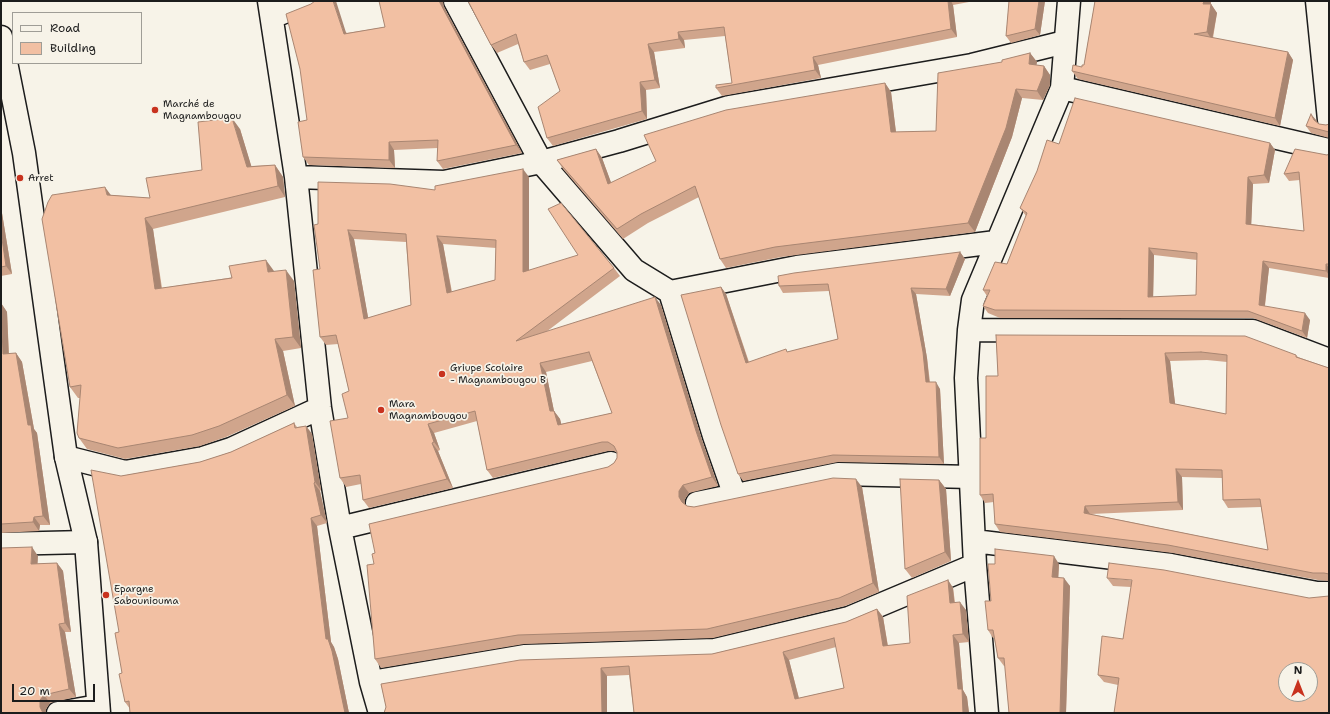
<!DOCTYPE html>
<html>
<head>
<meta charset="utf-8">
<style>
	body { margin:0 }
	#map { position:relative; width:1330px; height:714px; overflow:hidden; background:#f7f3e8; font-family:"Shantell Sans",sans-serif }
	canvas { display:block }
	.frame { position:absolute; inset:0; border:2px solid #1c1c1c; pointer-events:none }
	.legend { position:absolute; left:12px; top:12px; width:130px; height:52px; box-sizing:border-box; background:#f7f3e8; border:1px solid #9f9d96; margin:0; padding:5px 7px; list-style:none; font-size:12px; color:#1c1c1c }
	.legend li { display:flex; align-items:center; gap:8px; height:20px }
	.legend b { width:20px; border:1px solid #9f9d96 }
	.north { position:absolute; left:1278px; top:662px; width:40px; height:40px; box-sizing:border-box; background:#f7f3e8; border:1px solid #9f9d96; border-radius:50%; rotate:0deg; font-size:11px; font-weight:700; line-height:16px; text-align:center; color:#1c1c1c }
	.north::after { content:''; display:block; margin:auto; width:14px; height:18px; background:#c8321e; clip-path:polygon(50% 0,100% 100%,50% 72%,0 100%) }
	.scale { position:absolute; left:12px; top:684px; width:83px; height:18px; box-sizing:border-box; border:2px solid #1c1c1c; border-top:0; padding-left:5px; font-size:12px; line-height:14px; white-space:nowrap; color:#1c1c1c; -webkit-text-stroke:3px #f7f3e8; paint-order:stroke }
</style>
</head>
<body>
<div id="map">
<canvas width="1330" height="714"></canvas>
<div class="frame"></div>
<ul class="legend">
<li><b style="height:5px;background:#f7f3e8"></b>Road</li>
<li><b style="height:11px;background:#f2c0a3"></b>Building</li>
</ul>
<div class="north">N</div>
<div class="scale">20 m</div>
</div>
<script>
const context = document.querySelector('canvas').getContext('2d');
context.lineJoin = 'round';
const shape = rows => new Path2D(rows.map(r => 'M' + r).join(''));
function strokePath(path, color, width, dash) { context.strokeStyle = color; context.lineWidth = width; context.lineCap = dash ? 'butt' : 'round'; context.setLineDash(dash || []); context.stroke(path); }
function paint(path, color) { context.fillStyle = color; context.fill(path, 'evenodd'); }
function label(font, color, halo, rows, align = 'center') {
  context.font = font + ' "Shantell Sans",sans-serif'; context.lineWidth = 3.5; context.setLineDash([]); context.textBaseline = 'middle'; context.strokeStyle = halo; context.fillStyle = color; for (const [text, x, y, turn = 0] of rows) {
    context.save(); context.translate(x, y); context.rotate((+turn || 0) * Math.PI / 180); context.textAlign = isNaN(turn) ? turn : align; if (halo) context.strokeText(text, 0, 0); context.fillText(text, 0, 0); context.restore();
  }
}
const street = shape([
	[269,1,296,177,320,408,340,528,371,682,380,713],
	[455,1,541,162,634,270,670,292,797,267,996,242],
	[1317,1,1329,120],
	[272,17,312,1],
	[1062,88,1329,150],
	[296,177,444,182,541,162,619,141,729,107,972,65,1065,42],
	[670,292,714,436,735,496],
	[969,330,1253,331,1329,360],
	[66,457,125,472,203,458,231,449,320,408],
	[697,503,838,474,972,477],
	[340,528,611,463],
	[974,541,1171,565,1317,593,1329,593],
	[1,544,86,542],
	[371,682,524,656,715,650,849,618,975,565],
	[58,713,98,706],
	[987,713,975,565,966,378,969,330,973,300,1062,88,1069,1]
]);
const secondary = shape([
	[1,37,24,153,66,457,86,542,99,713]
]);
const wall = shape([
	[468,1,969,1,969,2,953,5,957,37,818,65,821,78,722,96,716,88,732,83,725,36,684,40,685,48,654,52,660,88,646,90,647,119,553,146,547,138,560,91,550,64,530,70,524,62,518,44,497,53,491,45],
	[1009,1,1045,1,1040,35,1011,43,1006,36],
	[1095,1,1211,1,1211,4,1217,13,1213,38,1288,52,1293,60,1280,126,1078,79,1072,71,1082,67,1084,65],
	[311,4,347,33,385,27,444,7,522,153,443,169,437,161,438,148,394,150,395,168,309,165,303,157,307,120],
	[1030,53,1037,62,1036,65,1044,66,1050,75,1050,85,1043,100,1022,98,1012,137,975,232,781,257,726,268,720,259,699,197,648,223,623,239,563,169,557,160,596,149,602,158,611,183,885,83,891,92,896,132,936,131,1002,62],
	[1311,114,1317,123,1319,124,1326,125,1329,124,1329,138,1311,133,1306,126],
	[240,129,251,166,275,165,283,177,285,197,153,229,162,288,274,271,294,281,301,348,283,351,295,406,226,437,200,446,125,459,87,449,79,438,80,398,78,398,70,387,111,195,150,198,202,170],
	[1270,143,1275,150,1269,183,1253,184,1251,224,1304,231,1300,180,1289,181,1284,174,1329,154,1329,278,1269,268,1265,306,1310,320,1307,338,1253,318,1000,318,988,313,983,306,987,296,983,290,1007,264,1026,216,1020,208,1059,144],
	[1154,255,1197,260,1196,295,1153,297],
	[529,177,529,270,614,268,620,276,546,332,661,305,702,440,718,486,689,493,685,499,685,505,687,506,694,507,862,487,879,592,845,606,713,638,524,644,381,668,375,659,375,553,608,467,614,463,617,458,617,453,614,451,608,451,493,478,487,470,477,421,434,433,440,450,438,451,453,488,369,508,363,500,361,484,346,487,340,478,348,418,349,391,338,344,326,345,320,337,320,269,318,224,435,190],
	[354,239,406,242,411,305,368,318],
	[443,244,496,248,495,280,452,292],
	[592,361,612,413,561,424,560,419,554,411,546,372],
	[1,207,12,274,1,276],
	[960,252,965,259,950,296,916,294,927,358,930,382,940,389,944,464,838,462,743,481,738,474,721,287,726,294,749,362,838,339,829,291,783,293,779,286],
	[1,303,7,312,9,354,16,353,22,362,34,429,37,433,50,525,40,525,39,531,1,533],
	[996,335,1296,355,1298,357,1329,368,1329,581,1318,580,1173,553,1000,532,995,524,994,502,985,503,980,495,986,438,998,376],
	[1207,360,1227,362,1226,414,1175,404,1170,361],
	[1182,477,1222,478,1223,500,1228,508,1261,507,1268,550,1091,514,1183,510],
	[294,423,297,427,306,426,312,434,321,490,320,491,327,523,317,526,331,642,334,647,338,659,349,713,130,713,130,709,125,702,122,673,119,632,121,476,200,462,231,452],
	[939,480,946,489,951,561,912,578,905,569],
	[38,556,37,564,57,563,63,571,71,632,65,632,76,697,50,703,46,709,46,713,1,713],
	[995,564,1059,564,1058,577,1070,586,1066,713,1009,713,1005,666,1004,666,998,658,994,638,993,638,988,630],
	[1107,578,1309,598,1118,685,1104,682,1098,675,1123,639,1131,587,1113,586],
	[948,580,953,588,955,602,966,610,969,642,959,643,963,690,967,697,969,713,634,713,629,675,607,676,607,713,384,713,386,707,381,684,712,654,846,622,877,609,883,617,888,646,910,643],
	[836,647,844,688,799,698,789,660]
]);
const shadedWall = shape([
	[333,1,336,1,349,42,344,34],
	[439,1,443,1,444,7,522,153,516,145],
	[948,1,951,1,953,5,957,37,951,29],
	[1039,1,1045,1,1040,35,1035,29],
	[1204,1,1211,1,1209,12,1203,4],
	[1211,4,1217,13,1212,40,1207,32],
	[678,32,684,40,685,48,679,39],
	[648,44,654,52,660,88,655,80],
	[1288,52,1293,60,1280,126,1275,118],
	[1030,53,1037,62,1035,73,1029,64],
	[813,57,818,65,821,78,815,70],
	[1044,66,1050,75,1050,85,1043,100,1037,91],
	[640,82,646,90,647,119,642,111],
	[885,83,891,92,897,141,891,132],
	[1016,89,1022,98,1012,137,975,232,968,223],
	[1311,114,1317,121,1319,128,1314,120],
	[232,118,240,129,255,178,247,167],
	[389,142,394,150,395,168,389,160],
	[1270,143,1275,150,1269,183,1264,175],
	[596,149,602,158,615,193,608,184],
	[275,165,283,177,285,197,278,186],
	[523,169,529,177,529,280,523,272],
	[1248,177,1253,184,1251,231,1246,224],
	[105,187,113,198,107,195],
	[1,207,12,274,6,266,1,232],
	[145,218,153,229,163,300,155,289],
	[348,230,354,239,370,328,364,319],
	[437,236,443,244,453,301,447,293],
	[1149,248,1154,255,1153,304,1148,297],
	[960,252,965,259,950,296,946,289],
	[266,260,274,271,276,283,268,272],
	[1263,261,1269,268,1264,312,1259,305],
	[1326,264,1329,268,1329,275,1326,271],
	[286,270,294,281,301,348,293,337],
	[721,287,726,294,751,370,746,363],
	[911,288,916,294,927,358,930,389,926,382],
	[655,297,661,305,702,440,718,486,712,477,696,431],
	[1,303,7,312,9,362,3,354],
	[1305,313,1310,320,1307,338,1302,331],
	[275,339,283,351,295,406,287,395],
	[16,353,22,362,34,429,37,433,50,525,43,516],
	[1165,353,1170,361,1176,411,1170,403],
	[540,363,546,372,554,411,560,419,564,434,550,411],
	[936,382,940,389,944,464,939,457],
	[428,424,434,433,440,450,434,442],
	[306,426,312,434,321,490,315,482],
	[432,443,438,451,453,488,447,479],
	[1176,469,1182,477,1183,510,1178,502],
	[856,479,862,487,879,592,873,583],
	[939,480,946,489,951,561,945,552],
	[314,483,320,491,327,523,321,515],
	[683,485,689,493,685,499,685,506,682,502,679,497,679,491],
	[1085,506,1090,514,1084,513],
	[34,517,40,525,39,531,33,522],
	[311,518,317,526,331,642,334,647,338,659,349,713,345,713,326,639],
	[32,547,38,556,37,573,31,564],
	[1054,556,1059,564,1058,585,1052,577],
	[57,563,63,571,71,632,65,623],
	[1064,578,1070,586,1066,713,1060,713],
	[948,580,953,588,955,611,950,603],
	[960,602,966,610,969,642,963,634],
	[877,609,883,617,889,654,883,646],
	[59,624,65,632,76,697,69,689],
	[953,635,959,643,963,690,967,697,969,713,963,713,958,689],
	[783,652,789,660,801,707,795,699],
	[601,668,607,676,607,713,602,713],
	[44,695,50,703,46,709,46,713,43,713,40,707,40,700]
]);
const building = shape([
	[315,1,333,1,344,34,385,27,379,1,439,1,516,145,437,161,438,140,389,142,389,160,303,157,298,122,307,120,300,69,286,14,311,4,315,1],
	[468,1,948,1,951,29,813,57,815,70,716,88,716,85,732,83,724,27,678,32,679,39,648,44,655,80,640,82,642,111,547,138,538,107,560,91,547,55,524,62,516,34,491,45,468,1],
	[1009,1,1039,1,1035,29,1006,36,1009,1],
	[1095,1,1204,1,1203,4,1211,4,1207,32,1194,34,1288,52,1275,118,1072,71,1073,65,1082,67,1082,65,1084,65,1095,1],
	[1030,53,1029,64,1044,66,1043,76,1037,91,1016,89,1006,128,968,223,775,247,720,259,695,186,641,214,617,229,557,160,596,149,608,184,656,161,644,135,726,110,885,83,891,132,936,131,938,73,1002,62,1002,60,1030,53],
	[1075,98,1270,143,1264,175,1248,177,1246,224,1304,231,1299,172,1284,174,1295,149,1327,155,1329,154,1329,264,1326,264,1326,271,1263,261,1259,305,1305,313,1302,331,1248,311,995,310,983,306,990,290,983,290,995,262,1007,264,1027,213,1020,208,1037,171,1047,140,1059,144,1075,98],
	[1149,248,1197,253,1196,295,1148,297,1149,248],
	[1311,114,1314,120,1319,124,1326,125,1329,124,1329,132,1306,126,1311,114],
	[232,118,247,167,275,165,278,186,145,218,155,289,232,278,229,266,266,260,268,272,286,270,293,337,275,339,287,395,219,426,192,435,118,448,79,438,77,433,81,385,70,387,42,219,48,202,52,195,105,187,107,195,150,198,146,178,202,170,198,122,232,118],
	[523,169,523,272,578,255,548,209,561,203,614,268,516,341,655,297,696,431,712,477,683,485,679,491,679,497,682,502,687,506,694,507,833,478,856,479,873,583,839,598,707,629,518,635,375,659,367,565,374,564,372,554,375,553,369,524,608,467,614,463,617,458,617,452,614,446,608,442,602,442,487,470,475,411,428,424,434,442,432,443,447,479,363,500,360,475,340,478,330,421,348,418,342,394,349,391,336,335,320,337,313,270,320,269,314,225,318,224,318,182,390,184,435,190,435,186,523,169],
	[348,230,406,234,411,305,364,319,348,230],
	[437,236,496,240,495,280,447,293,437,236],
	[589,352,612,413,558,425,554,411,550,411,540,363,589,352],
	[1,232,6,266,1,267,1,232],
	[960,252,946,289,911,288,923,352,926,382,936,382,939,457,833,455,738,474,721,425,681,295,721,287,746,363,786,349,787,352,838,339,828,284,779,286,778,276,794,273,960,252],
	[1,303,3,354,16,353,28,425,31,425,43,516,34,517,33,522,1,524,1,303],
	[996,335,1245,336,1296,355,1296,357,1329,368,1329,574,1324,573,1313,573,1168,545,995,524,993,494,980,495,980,438,986,438,986,376,998,376,996,335],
	[1201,352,1227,355,1226,414,1170,403,1165,353,1201,352],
	[1176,469,1222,470,1223,500,1260,499,1268,550,1084,513,1085,506,1178,502,1176,469],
	[294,423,295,428,306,426,315,482,314,483,321,515,311,518,326,639,328,639,332,651,345,713,130,713,129,701,125,702,119,674,122,673,115,633,119,632,91,470,121,476,200,462,231,452,294,423],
	[900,479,939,480,945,552,905,569,900,479],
	[32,547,31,564,57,563,65,623,59,624,69,689,44,695,40,700,40,707,43,713,1,713,1,548,32,547],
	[995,549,1054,556,1052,577,1064,578,1060,713,1009,713,1004,658,998,658,993,630,988,630,985,601,991,601,988,564,995,564,995,549],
	[1109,563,1164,570,1309,598,1329,596,1329,713,1114,713,1119,678,1098,675,1102,636,1123,639,1132,580,1107,578,1109,563],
	[1286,670,1310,670,1310,694,1286,694,1286,670],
	[948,580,950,603,960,602,963,634,953,635,958,689,962,689,963,713,634,713,629,666,601,668,602,713,384,713,386,707,381,684,520,660,712,654,846,622,877,609,883,646,910,643,907,596,948,580],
	[834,638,844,688,795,699,783,652,834,638]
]);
const markers = [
	[155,110,4,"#c8321e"],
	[20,178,4,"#c8321e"],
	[442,374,4,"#c8321e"],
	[381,410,4,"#c8321e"],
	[106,595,4,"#c8321e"]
];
const poiNames = [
	["Marché de",163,104],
	["Magnambougou",163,116],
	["Arret",28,178],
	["Griupe Scolaire",450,368],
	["- Magnambougou B",450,380],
	["Mara",389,404],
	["Magnambougou",389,416],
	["Epargne",114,589],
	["Sabouniouma",114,601]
];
strokePath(street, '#1c1c1c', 25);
strokePath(secondary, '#1c1c1c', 25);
strokePath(street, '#f7f3e8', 22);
strokePath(secondary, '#f7f3e8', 22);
paint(wall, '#d0a58c');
paint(shadedWall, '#a98672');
paint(building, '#f2c0a3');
strokePath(building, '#a98672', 1);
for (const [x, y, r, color] of markers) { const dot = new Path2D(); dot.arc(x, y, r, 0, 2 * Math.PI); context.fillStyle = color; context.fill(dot); strokePath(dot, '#f7f3e8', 1.5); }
label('10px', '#1c1c1c', '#f7f3e8', poiNames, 'left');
</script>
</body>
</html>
